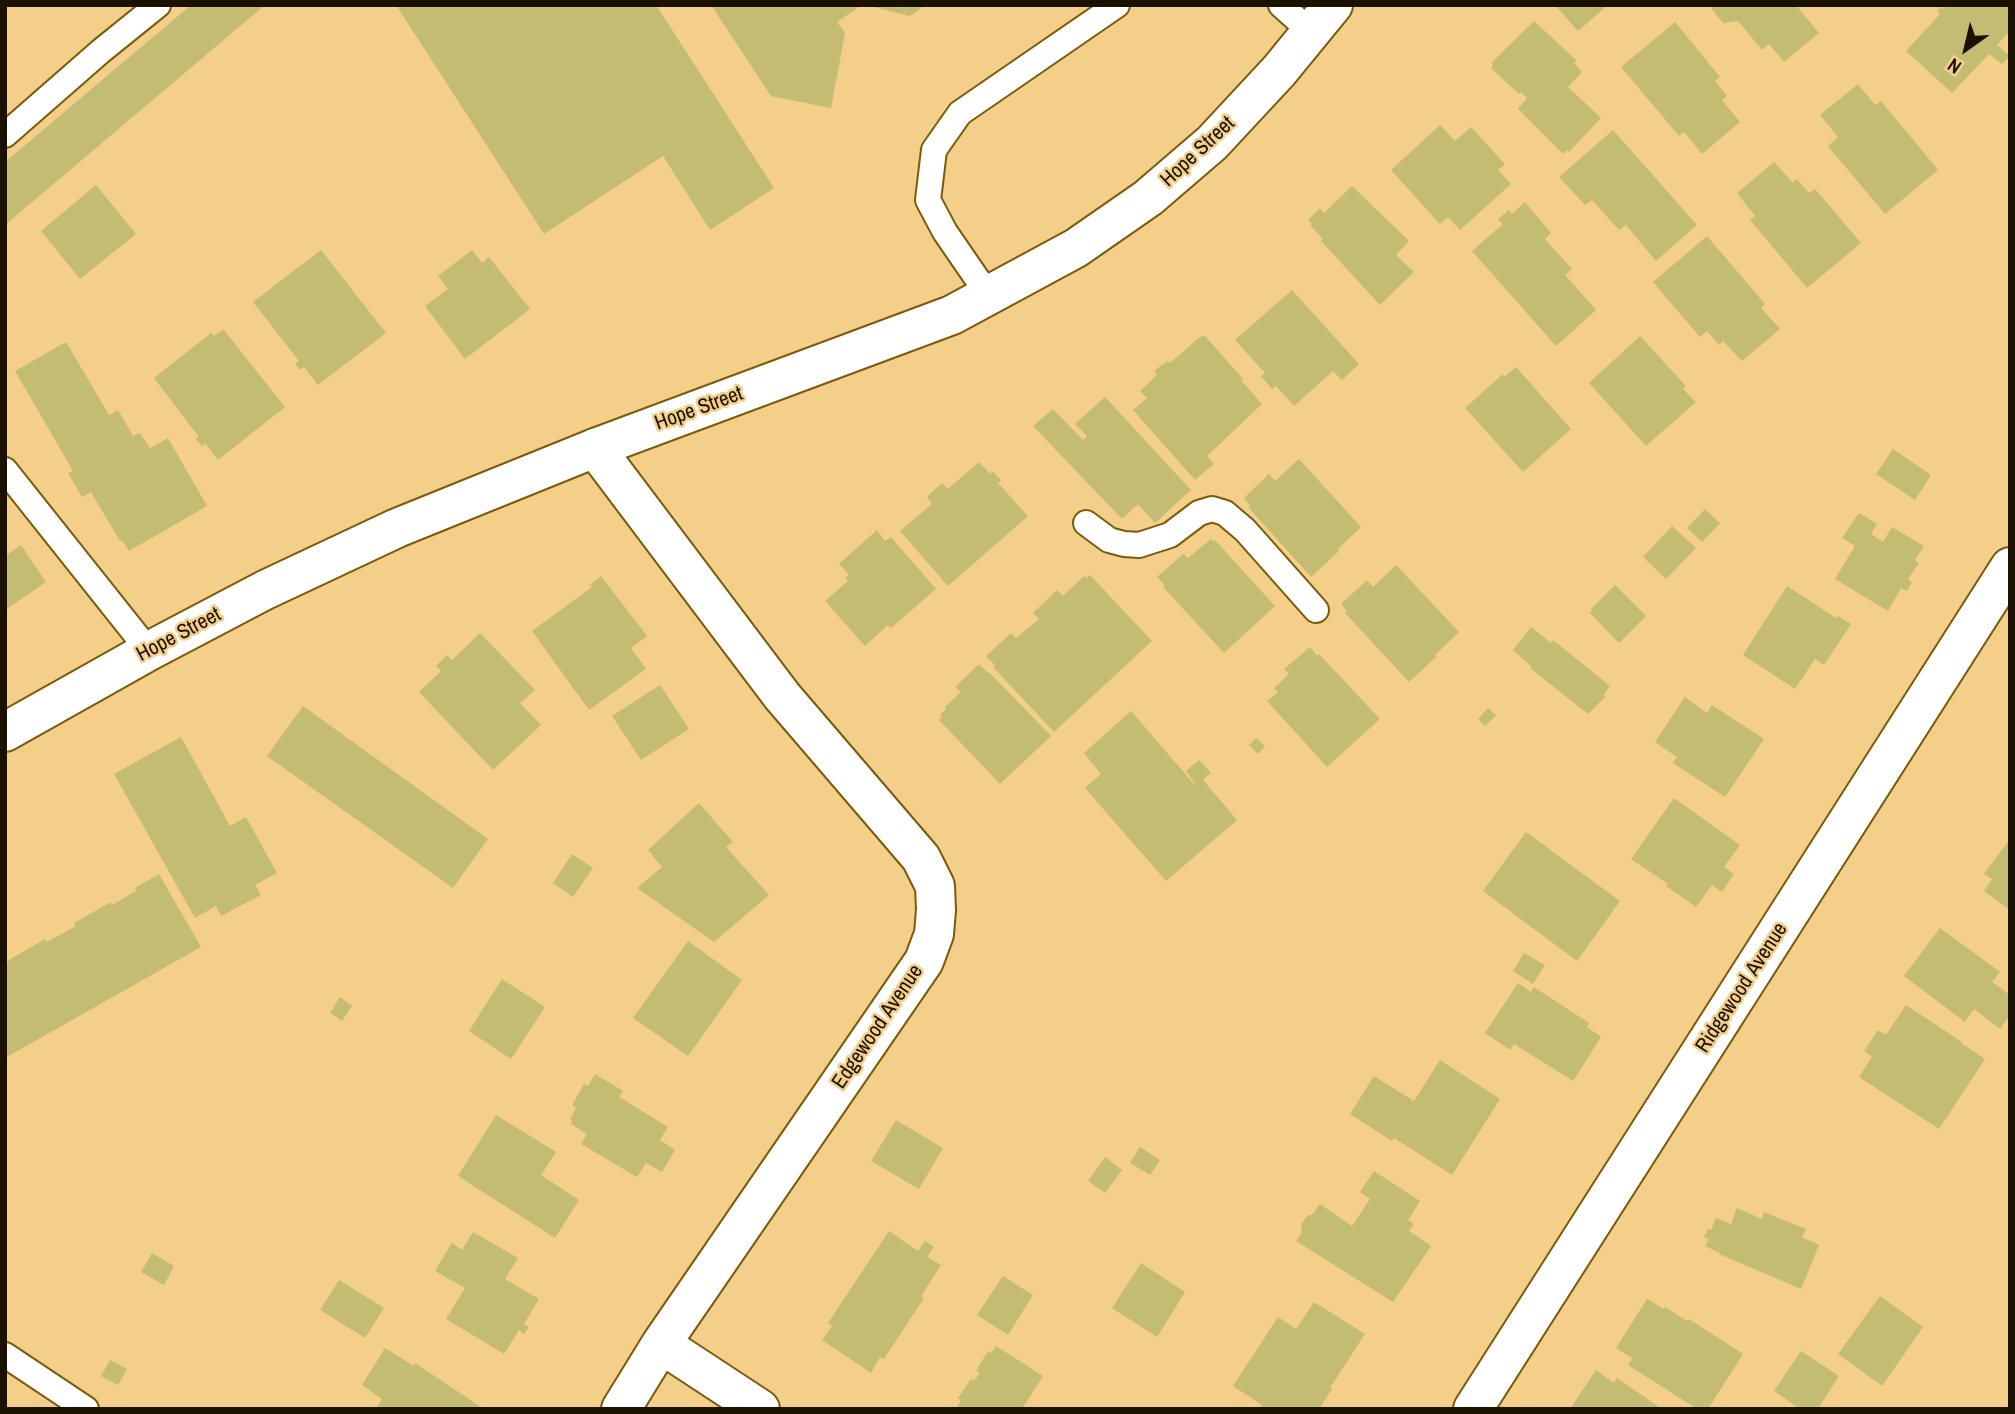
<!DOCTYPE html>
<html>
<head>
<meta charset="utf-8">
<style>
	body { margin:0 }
	#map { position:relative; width:2015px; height:1414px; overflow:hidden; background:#f3cf89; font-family:"Archivo Narrow",sans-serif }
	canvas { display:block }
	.frame { position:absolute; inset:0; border:7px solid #1b1100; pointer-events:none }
	.north { position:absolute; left:1931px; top:14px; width:70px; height:70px; -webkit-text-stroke:5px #f3cf89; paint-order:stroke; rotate:214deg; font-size:19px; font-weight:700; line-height:28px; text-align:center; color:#1b1100 }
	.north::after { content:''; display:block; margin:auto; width:24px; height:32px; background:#1b1100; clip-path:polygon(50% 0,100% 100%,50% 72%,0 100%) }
</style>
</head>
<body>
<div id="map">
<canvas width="2015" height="1414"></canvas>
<div class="frame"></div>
<div class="north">N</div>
</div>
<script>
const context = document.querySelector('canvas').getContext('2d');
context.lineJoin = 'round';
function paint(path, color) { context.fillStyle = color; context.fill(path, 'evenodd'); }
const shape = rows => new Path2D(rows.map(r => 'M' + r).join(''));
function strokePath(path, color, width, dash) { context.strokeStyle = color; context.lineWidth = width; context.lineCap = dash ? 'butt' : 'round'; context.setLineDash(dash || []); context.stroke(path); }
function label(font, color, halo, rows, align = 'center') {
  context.font = font + ' "Archivo Narrow",sans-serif'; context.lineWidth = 5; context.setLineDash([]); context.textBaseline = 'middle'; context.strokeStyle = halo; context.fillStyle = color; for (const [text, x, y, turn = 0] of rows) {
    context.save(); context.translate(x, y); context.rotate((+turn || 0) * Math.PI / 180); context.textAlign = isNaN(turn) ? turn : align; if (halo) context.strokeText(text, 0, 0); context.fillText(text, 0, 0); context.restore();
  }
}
const building = shape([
	[191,5,265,5,5,225,5,162],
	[396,5,656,5,774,188,710,230,663,156,544,234],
	[711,5,862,5,837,22,845,33,831,108,771,96],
	[866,5,925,5,910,16],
	[1555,5,1608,5,1578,31],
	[1711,5,1796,5,1819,33,1784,62,1769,44,1762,50,1738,21,1723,23,1711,8],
	[1947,5,2010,5,2010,31,1997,45,2010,56,2002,64,1989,54,1952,93,1906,51,1940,14,1937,11,1941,6,1944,9],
	[1534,21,1577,61,1574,63,1582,72,1568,87,1601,118,1569,152,1567,150,1563,154,1518,109,1527,98,1521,92,1519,94,1491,68,1493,65,1491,63],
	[1675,22,1720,77,1715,81,1727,96,1722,100,1740,122,1702,154,1684,132,1679,136,1621,67],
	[1858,84,1875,105,1881,101,1938,170,1885,214,1828,146,1838,137,1820,115],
	[1440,125,1455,141,1471,127,1505,164,1498,170,1511,184,1460,230,1448,217,1440,224,1391,170],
	[1613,130,1697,225,1656,261,1626,225,1619,230,1592,200,1585,205,1559,177],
	[1774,162,1793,183,1797,179,1809,193,1815,189,1861,243,1807,288,1750,220,1755,216,1737,193],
	[96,185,136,234,80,279,41,231],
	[1352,186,1409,241,1396,255,1414,272,1380,305,1321,241,1323,239,1310,225,1312,224,1308,220,1320,208,1324,213],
	[1525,202,1551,233,1545,239,1572,269,1565,275,1596,310,1556,346,1472,251,1503,224,1498,219,1509,210,1512,214],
	[1707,236,1765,304,1761,308,1780,329,1742,361,1723,341,1719,345,1707,331,1700,337,1653,282],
	[321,250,386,333,318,385,304,367,300,370,295,364,299,361,253,302],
	[472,250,482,263,489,257,530,309,465,359,425,306,448,289,438,276],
	[1292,290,1359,364,1342,380,1333,371,1294,406,1276,386,1272,389,1261,376,1265,373,1235,340],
	[223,329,285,407,218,460,205,443,202,446,196,439,199,437,154,378,211,333,214,336],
	[1205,336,1244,380,1240,379,1262,404,1207,456,1214,464,1195,480,1133,410,1147,398,1140,391,1157,375,1154,371,1167,361,1170,363,1200,337],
	[1640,336,1686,386,1683,389,1696,402,1646,446,1589,383],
	[66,342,109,415,118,410,133,436,140,433,150,448,168,438,207,506,129,551,122,540,120,541,91,492,82,497,68,473,73,471,15,371],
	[1516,367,1571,429,1523,472,1465,408,1503,374,1504,377],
	[1105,397,1191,490,1155,523,1138,504,1122,519,1033,426,1053,409,1083,440,1087,436,1075,424],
	[1893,449,1931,475,1915,500,1876,474],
	[1299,459,1361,527,1338,549,1339,551,1311,577,1248,507,1250,506,1244,498,1269,474,1275,481],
	[979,462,990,474,992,471,1001,480,998,483,1028,516,948,586,900,531,932,504,927,497,942,483,948,489],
	[1705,509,1720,523,1702,542,1687,528],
	[1859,513,1877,524,1871,534,1883,542,1892,527,1924,546,1915,560,1919,563,1908,579,1912,582,1907,591,1901,588,1888,611,1835,579,1855,546,1842,538],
	[1672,526,1696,548,1666,579,1643,557],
	[877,530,885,541,891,537,936,589,891,628,888,625,865,646,825,601,848,581,845,578,849,575,839,564],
	[1211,539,1214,542,1215,540,1275,606,1224,653,1163,587,1165,585,1157,577,1183,554,1188,558],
	[21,545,46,582,5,610,5,556],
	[1396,565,1459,632,1435,655,1436,657,1409,682,1345,613,1347,612,1341,604,1367,580,1373,587],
	[1090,575,1152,641,1054,732,993,667,995,665,986,656,1011,633,1016,638,1039,619,1033,613,1057,590,1063,596,1084,576,1086,578],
	[601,576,647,636,631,648,646,669,589,710,532,631,592,587,590,585],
	[1615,585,1646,616,1619,643,1590,613,1592,610,1591,609],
	[1787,586,1836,618,1838,616,1851,624,1824,665,1815,659,1795,689,1743,655],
	[1531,627,1551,643,1553,640,1610,686,1603,695,1606,696,1588,714,1530,668,1532,667,1513,650],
	[480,633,535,690,520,703,541,725,493,770,419,692,441,671,436,666,447,655,452,660],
	[1310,647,1317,656,1319,654,1380,719,1327,767,1267,701,1278,692,1274,688,1289,674,1284,669],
	[979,664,988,673,989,672,1051,736,1000,784,939,720,942,717,940,715,946,709,945,707,961,692,955,687],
	[660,685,689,729,641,760,612,716],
	[1685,697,1707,713,1712,705,1764,739,1725,797,1673,763,1677,757,1655,742],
	[303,706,488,839,453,888,267,756],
	[1488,708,1496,715,1485,726,1478,719],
	[1131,711,1194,784,1195,783,1186,771,1199,760,1211,773,1203,780,1237,820,1166,881,1085,788,1101,774,1084,753],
	[181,737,230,826,246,817,277,873,255,885,261,895,221,916,216,906,195,918,114,774],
	[1256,738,1265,746,1258,754,1249,745],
	[1674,798,1740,845,1724,867,1734,874,1722,892,1712,885,1696,907,1666,886,1668,884,1631,859],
	[699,803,733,842,726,847,769,895,714,942,637,888,662,867,648,850],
	[1526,832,1620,901,1577,961,1483,891],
	[2010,839,2010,910,1984,891,1992,879,1984,874],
	[572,854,593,868,573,897,553,883],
	[159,874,201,947,5,1058,5,966,9,964,7,961,45,939,47,942,76,926,74,923,111,902,112,905,136,891,135,888],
	[1940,928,2000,972,1992,982,2010,995,2010,1015,2000,1029,1974,1009,1965,1022,1904,976],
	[688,941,742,980,688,1056,633,1018],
	[1524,953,1545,965,1533,984,1513,971],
	[502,979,545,1007,511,1059,469,1031],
	[1518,983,1531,992,1534,987,1589,1023,1587,1027,1601,1037,1573,1081,1514,1044,1510,1050,1485,1033],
	[340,997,352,1006,342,1021,330,1013],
	[1906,1005,1962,1042,1961,1043,1985,1059,1939,1129,1859,1077,1872,1057,1864,1051,1878,1030,1886,1035],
	[1440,1060,1500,1099,1452,1175,1394,1138,1392,1141,1350,1114,1374,1076,1414,1101],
	[595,1074,623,1091,619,1097,668,1127,660,1140,675,1150,662,1172,646,1163,637,1177,581,1144,587,1134,571,1124,572,1120,570,1119,576,1108,572,1105,584,1084,588,1086],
	[496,1115,556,1152,541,1175,579,1200,555,1238,458,1176],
	[896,1120,943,1148,919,1189,871,1161],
	[1140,1147,1160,1160,1150,1175,1130,1163],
	[1105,1157,1122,1170,1105,1193,1088,1181],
	[1374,1171,1420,1201,1408,1220,1414,1224,1409,1231,1431,1246,1393,1302,1296,1241,1302,1232,1301,1225,1307,1216,1313,1214,1320,1204,1352,1226,1370,1199,1360,1192],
	[1737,1208,1762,1219,1764,1212,1806,1229,1802,1237,1819,1245,1801,1289,1719,1254,1720,1253,1705,1246,1709,1239,1704,1237,1708,1229,1711,1230,1716,1218,1731,1224],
	[889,1231,918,1251,925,1241,934,1247,927,1257,941,1265,921,1296,924,1298,884,1359,880,1357,871,1373,822,1340,832,1326,828,1323],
	[473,1232,518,1258,505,1279,539,1299,524,1324,529,1327,524,1334,519,1330,504,1354,446,1319,465,1288,435,1271,452,1243,462,1250],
	[152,1253,174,1266,164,1285,141,1272],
	[1141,1263,1185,1292,1157,1337,1112,1308],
	[1003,1276,1033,1295,1008,1335,977,1315],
	[339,1280,384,1308,365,1338,320,1310],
	[1880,1296,1923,1327,1882,1386,1838,1354],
	[1647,1299,1664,1309,1665,1307,1687,1321,1689,1319,1743,1354,1708,1409,1697,1409,1628,1365,1632,1358,1616,1348],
	[1314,1302,1365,1334,1330,1388,1332,1389,1319,1409,1259,1409,1262,1405,1233,1386,1278,1317,1296,1329],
	[996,1346,1043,1376,1022,1409,956,1409,961,1400,958,1398,971,1379,974,1381,980,1373,976,1371,988,1351,991,1353],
	[385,1348,414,1366,415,1363,484,1409,376,1409,382,1399,362,1385],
	[1801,1351,1839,1376,1818,1409,1800,1409,1774,1391],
	[110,1360,127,1369,118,1385,101,1376],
	[1596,1370,1614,1383,1617,1378,1662,1409,1570,1409]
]);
const lane = shape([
	[1281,5,1311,32],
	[5,135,101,51,158,5],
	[989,296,945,232,928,200,934,150,960,113,1117,5],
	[5,470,149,651],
	[1086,523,1109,540,1124,544,1139,545,1170,535,1199,513,1212,509,1225,513,1245,530,1316,610],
	[5,1355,86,1409]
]);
const street = shape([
	[595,448,782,696,921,858,935,886,936,910,934,934,924,961,661,1344,621,1409],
	[661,1344,760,1409],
	[1473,1409,2010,567]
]);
const secondary = shape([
	[5,732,149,651,265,590,397,528,595,448,952,315,1076,248,1148,198,1212,143,1279,71,1333,5]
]);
const streetNames = [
	["Hope Street",1198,152,-43],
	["Hope Street",699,409,-20],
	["Hope Street",179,635,-28],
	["Ridgewood Avenue",1742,988,-57],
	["Edgewood Avenue",878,1027,-56]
];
paint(building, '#c4bc73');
strokePath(lane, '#7b5a0b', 28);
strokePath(street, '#7b5a0b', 42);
strokePath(secondary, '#7b5a0b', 42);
strokePath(lane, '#fff', 24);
strokePath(street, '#fff', 38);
strokePath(secondary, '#fff', 38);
label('21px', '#1b1100', '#f3cf89', streetNames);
</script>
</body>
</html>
